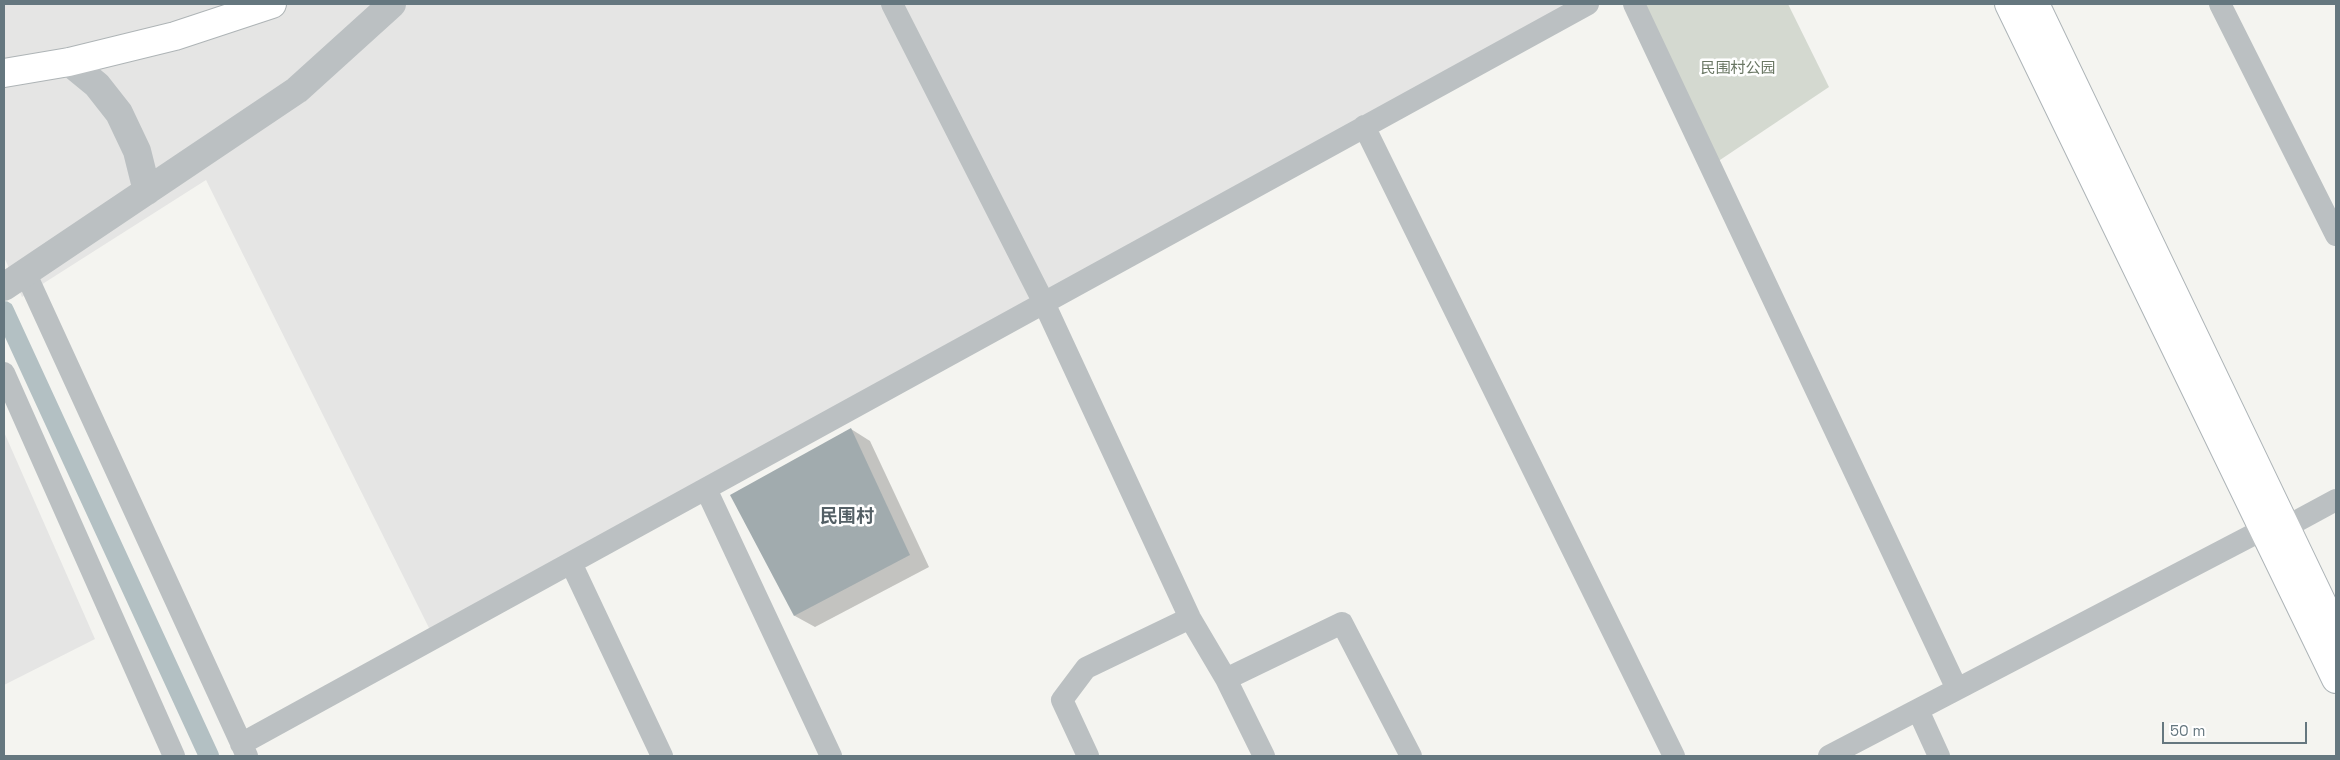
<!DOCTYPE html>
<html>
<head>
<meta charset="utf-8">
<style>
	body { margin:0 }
	#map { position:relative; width:2340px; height:760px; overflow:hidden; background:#f4f4f0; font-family:"Space Grotesk",sans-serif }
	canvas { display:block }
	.frame { position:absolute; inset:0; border:5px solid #65777f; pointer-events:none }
	.scale { position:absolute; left:2162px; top:722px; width:145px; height:22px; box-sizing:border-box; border:2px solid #65777f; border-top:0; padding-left:6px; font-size:15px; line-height:18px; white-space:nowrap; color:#65777f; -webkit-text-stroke:4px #fff; paint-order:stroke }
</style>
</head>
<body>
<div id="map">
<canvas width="2340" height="760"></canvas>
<div class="frame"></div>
<div class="scale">50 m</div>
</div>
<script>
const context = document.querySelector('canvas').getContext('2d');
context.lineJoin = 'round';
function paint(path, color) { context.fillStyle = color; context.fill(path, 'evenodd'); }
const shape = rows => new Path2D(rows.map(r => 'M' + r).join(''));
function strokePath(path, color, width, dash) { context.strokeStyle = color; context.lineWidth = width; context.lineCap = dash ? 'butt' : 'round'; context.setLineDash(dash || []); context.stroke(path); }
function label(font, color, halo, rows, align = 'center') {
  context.font = font + ' "Space Grotesk","Noto Sans SC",sans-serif'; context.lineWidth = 5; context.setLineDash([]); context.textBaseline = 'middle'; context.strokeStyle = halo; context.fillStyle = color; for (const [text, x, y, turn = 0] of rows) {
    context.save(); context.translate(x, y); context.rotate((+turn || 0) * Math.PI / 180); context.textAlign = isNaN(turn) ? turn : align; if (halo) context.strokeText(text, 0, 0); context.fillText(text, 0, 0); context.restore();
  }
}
const built = shape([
	[4,4,1568,4,433,636,206,180,22,297,4,257],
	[4,432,95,639,4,685]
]);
const green = shape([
	[1634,4,1788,4,1829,87,1711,166]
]);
const shadow = shape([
	[851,429,870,441,929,567,815,627,795,616,732,496]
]);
const canal = shape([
	[4,311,209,756]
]);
const building = shape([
	[851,428,910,555,794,616,730,495]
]);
const minor = shape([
	[892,4,1044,303,1190,618,1226,679,1264,756],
	[1634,4,1957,689],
	[2220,4,2336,235],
	[1364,126,1674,756],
	[25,272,247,756],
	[4,373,174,756],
	[706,489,831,756],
	[2286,527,2336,500],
	[571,563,662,756],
	[1226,679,1342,623,1411,756],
	[1918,710,1939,756],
	[241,744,1588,4],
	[1088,756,1062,700,1086,668,1190,618],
	[1829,756,2264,529]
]);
const tertiary = shape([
	[69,62,97,85,119,113,137,151,147,191],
	[4,287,297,90,392,4]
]);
const secondary = shape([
	[2009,4,2336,679],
	[2035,4,2336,632]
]);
const primary = shape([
	[4,73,69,62,175,36,272,4]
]);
const parkNames = [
	["民围村公园",1738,69]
];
const quarterNames = [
	["民围村",847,517]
];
paint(built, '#e5e5e4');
paint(green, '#d4d9d0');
paint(shadow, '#0003');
strokePath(canal, '#b3c0c3', 20);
paint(building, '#a1abae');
strokePath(secondary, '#adb4b7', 30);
strokePath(primary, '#aeb4b6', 30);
strokePath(minor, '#bbc0c2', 22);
strokePath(tertiary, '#bbc0c2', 28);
strokePath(secondary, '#fff', 28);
strokePath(primary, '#fff', 28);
label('15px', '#6a7764', '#fff', parkNames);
label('bold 18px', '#535f65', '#fff', quarterNames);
</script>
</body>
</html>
